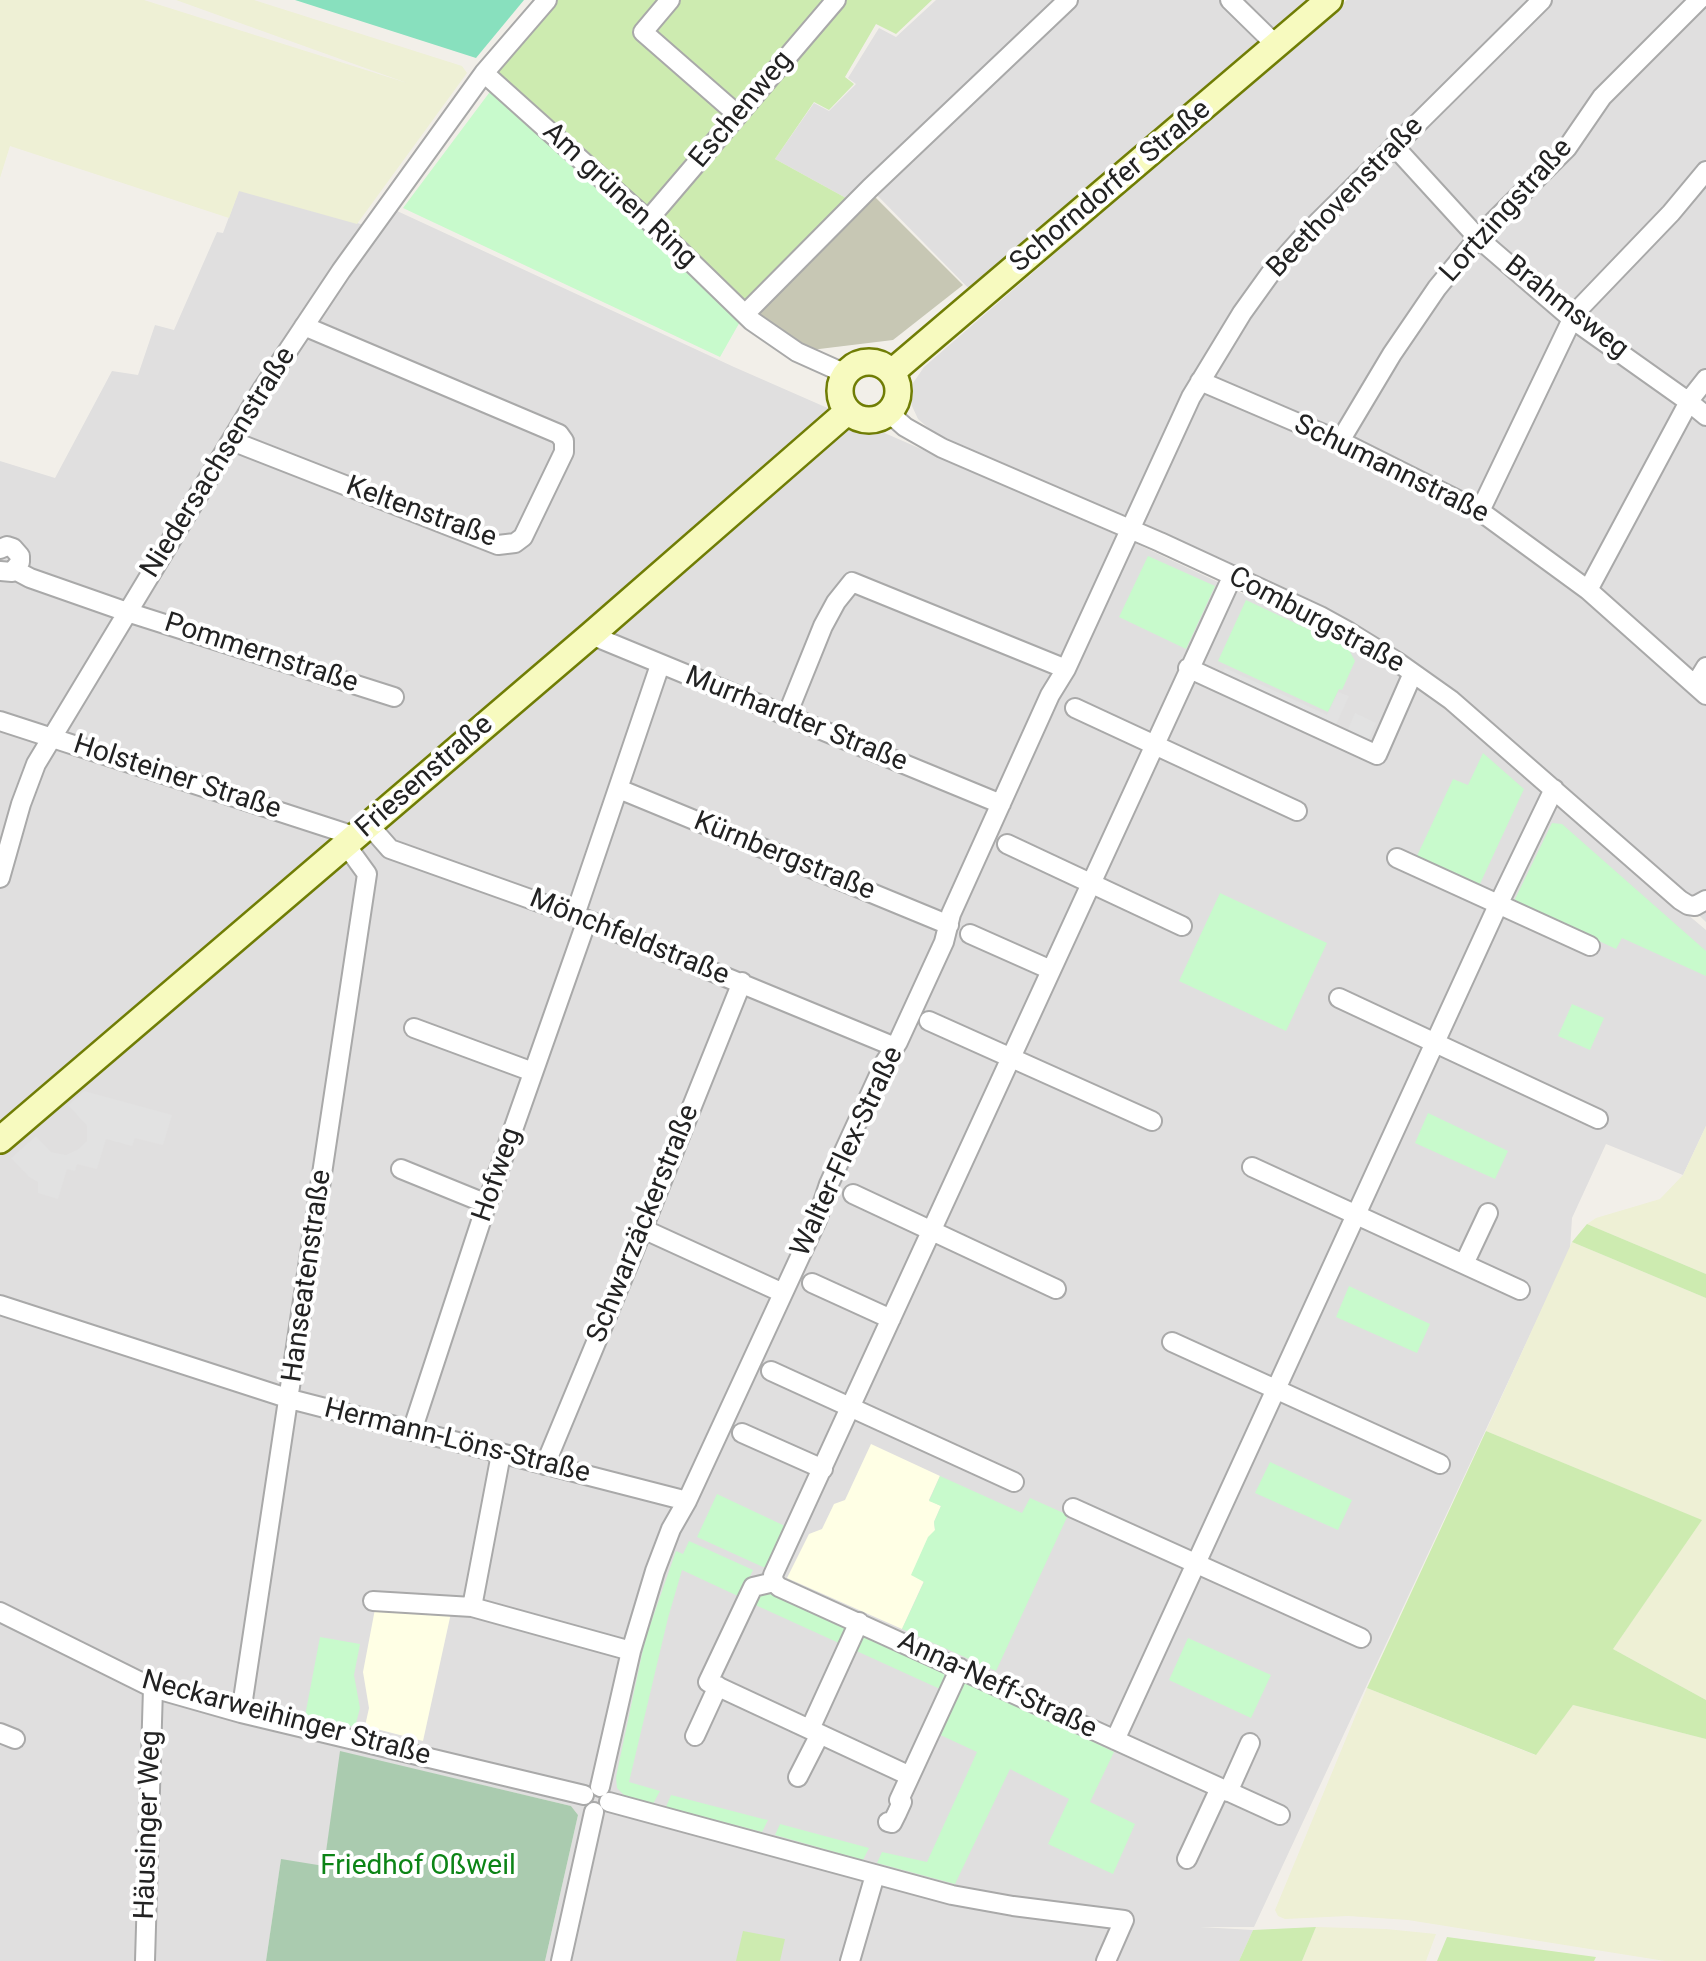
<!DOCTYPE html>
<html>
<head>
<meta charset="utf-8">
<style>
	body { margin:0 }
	canvas { display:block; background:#f2efe9 }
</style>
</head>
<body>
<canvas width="1706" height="1961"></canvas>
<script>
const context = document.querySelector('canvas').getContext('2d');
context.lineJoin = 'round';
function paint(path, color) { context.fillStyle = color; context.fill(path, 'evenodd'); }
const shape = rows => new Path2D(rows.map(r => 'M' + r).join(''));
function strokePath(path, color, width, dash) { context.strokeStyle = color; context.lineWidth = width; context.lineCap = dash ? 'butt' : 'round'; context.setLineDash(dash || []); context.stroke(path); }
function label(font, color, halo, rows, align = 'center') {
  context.font = font + ' Roboto,sans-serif'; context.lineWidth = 8; context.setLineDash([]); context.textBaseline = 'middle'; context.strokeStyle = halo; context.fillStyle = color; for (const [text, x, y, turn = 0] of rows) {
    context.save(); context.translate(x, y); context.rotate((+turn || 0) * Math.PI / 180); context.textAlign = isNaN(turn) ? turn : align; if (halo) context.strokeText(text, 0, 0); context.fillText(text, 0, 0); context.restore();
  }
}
const residential = shape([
	[936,0,1329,0,979,299,871,189,855,203,775,159,814,103,829,111,856,84,848,78,879,28,896,37],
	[1347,0,1706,0,1706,922,1619,839,1420,673,1112,516,933,432,918,419,912,406,910,397,911,386,924,367],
	[239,190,382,230,395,210,734,367,1122,537,1361,649,1407,675,1451,709,1553,801,1706,930,1706,1126,1683,1175,1606,1144,1572,1218,1570,1249,1254,1927,1200,1927,1253,1930,1239,1961,545,1961,578,1815,571,1806,341,1752,324,1867,281,1860,266,1961,0,1961,0,461,55,478,112,371,138,375,155,325,174,330,217,232,223,233]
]);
const education = shape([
	[871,1444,940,1476,929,1500,941,1506,934,1522,935,1530,924,1581,902,1629,787,1578,809,1534,822,1529,834,1504,845,1500],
	[375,1609,451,1613,423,1741,365,1726,369,1708,363,1672]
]);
const construction = shape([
	[871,193,963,285,893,340,811,350,790,341,751,314]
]);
const farmland = shape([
	[0,0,144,0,407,83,176,0,254,0,462,66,467,73,357,224,239,191,229,218,10,146,0,178],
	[1706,1126,1706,1274,1587,1224,1596,1218,1660,1199,1683,1175],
	[1572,1242,1706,1298,1706,1700,1613,1649,1701,1520,1486,1431],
	[1367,1688,1535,1755,1573,1705,1706,1739,1706,1961,1665,1961,1408,1920,1348,1916,1285,1919,1278,1916,1275,1910],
	[1316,1927,1386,1929,1436,1934,1426,1961,1302,1961]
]);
const grass = shape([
	[557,0,932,0,896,34,876,24,845,77,854,84,829,110,814,102,775,159,855,203,745,314,498,77,498,73,502,66],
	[1587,1224,1706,1274,1706,1298,1572,1242],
	[1486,1431,1702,1520,1613,1649,1706,1700,1706,1739,1573,1705,1536,1755,1367,1688],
	[1316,1927,1302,1961,1239,1961,1253,1930],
	[743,1931,785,1939,780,1961,736,1961],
	[1447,1937,1596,1957,1594,1961,1437,1961]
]);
const cemetery = shape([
	[340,1751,571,1806,578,1815,545,1961,266,1961,281,1859,324,1866]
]);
const park = shape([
	[492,89,741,320,720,357,403,208],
	[1148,556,1215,586,1186,649,1119,617],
	[1246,600,1348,648,1355,661,1342,690,1339,689,1328,712,1218,661],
	[1483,753,1524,789,1479,886,1416,858,1453,779,1468,785],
	[1552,823,1562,824,1706,951,1706,976,1622,938,1616,949,1514,901],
	[1220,893,1327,943,1286,1031,1179,981],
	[1572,1004,1604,1018,1590,1050,1558,1036],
	[1428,1113,1508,1151,1495,1179,1415,1143],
	[1349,1286,1430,1324,1417,1353,1336,1317],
	[1270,1462,1352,1500,1338,1530,1255,1493],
	[940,1476,1022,1513,1030,1498,1068,1515,996,1671,902,1629,924,1582,911,1575,928,1537,935,1530,934,1522,941,1506,929,1501],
	[717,1494,787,1527,767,1567,763,1567,697,1537],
	[689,1541,753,1570,740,1597,682,1570,668,1618,629,1782,660,1791,653,1804,624,1795,617,1788,616,1777,645,1640,676,1551,683,1554],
	[767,1590,942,1670,946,1678,940,1689,751,1603,756,1594],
	[320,1637,360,1644,354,1675,360,1708,355,1727,305,1716],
	[1188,1638,1271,1675,1251,1718,1169,1680],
	[965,1680,1114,1752,1090,1802,1135,1824,1113,1874,1048,1844,1069,1799,1010,1769,955,1884,877,1863,882,1852,927,1862,977,1752,936,1733,959,1682],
	[671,1795,763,1819,768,1820,762,1832,666,1807],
	[780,1824,869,1848,863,1860,775,1835]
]);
const pitch = shape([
	[295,0,524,0,476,58]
]);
const parking = shape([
	[1225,668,1327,715,1338,692,1349,696,1334,729,1220,676],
	[1355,713,1376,723,1367,743,1346,734],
	[84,1091,172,1115,163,1145,135,1138,132,1146,106,1139,97,1169,77,1164,75,1171,67,1169,58,1199,38,1193,38,1182,29,1177,11,1158,36,1136,51,1152,66,1155,77,1150,87,1141,87,1126,68,1105]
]);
const street = shape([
	[670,0,643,32,738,115],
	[1230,0,1277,46],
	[484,73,648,220,752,321,797,352,846,374],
	[1394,146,1478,238,1572,319,1689,402,1706,416],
	[648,220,836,0],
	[745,314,870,188,1068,0],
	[1200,381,1340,441,1480,511,1588,590,1706,695],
	[888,412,905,427,942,448,1160,542,1320,616,1349,632,1396,661,1451,700,1680,900,1688,905,1695,906,1706,900],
	[232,441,498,545,515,543,523,537,564,452,564,441,559,434,304,326],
	[1340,441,1392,354,1437,288,1483,232,1567,148,1602,97,1699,0],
	[1480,511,1575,313,1671,213,1706,171],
	[0,549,7,546,13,548,20,556,20,562,12,572,0,571],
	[15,570,30,578,127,612,394,697],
	[1588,590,1691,398,1706,379],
	[591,635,1001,804],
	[1188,668,1377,755,1413,673],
	[1695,685,1706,667],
	[1075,708,1297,811],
	[787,715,823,626,836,602,852,582,1066,669],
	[0,721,345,833,352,840],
	[619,789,949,925],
	[369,825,390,849,575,915,895,1047],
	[1007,844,1182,926],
	[1397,858,1590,946],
	[0,878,21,804,36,764,263,388,341,271,484,73,547,0],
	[575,915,660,665],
	[970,934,1051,970],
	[1339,998,1598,1119],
	[929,1021,1152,1121],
	[414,1028,533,1072],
	[1252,1167,1520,1290],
	[401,1169,487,1204],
	[853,1194,1056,1289],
	[643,1229,783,1293],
	[1464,1264,1488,1213],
	[812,1283,891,1319],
	[0,1305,290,1399,687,1501],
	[1172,1342,1440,1464],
	[771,1371,1014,1482],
	[412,1431,484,1212,587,920],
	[742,1433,823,1469],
	[501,1454,472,1607,631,1651],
	[545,1465,629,1263,742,982],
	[1073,1508,1361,1638],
	[774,1582,773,1575,1233,575],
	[774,1582,779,1587,1280,1815],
	[774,1582,753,1587,708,1682,910,1776],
	[373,1601,472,1607],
	[0,1612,153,1688,241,1713,584,1795],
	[241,1713,367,874,346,845],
	[810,1729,859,1622],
	[0,1733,15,1739],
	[695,1736,718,1686],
	[1115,1740,1499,903,1554,789],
	[798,1777,820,1734],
	[600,1787,631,1651,655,1571,671,1529,687,1501,817,1220,829,1184,885,1062,898,1042,944,942,951,914,1050,695,1066,669,1191,397,1242,313,1270,274,1301,239,1542,0],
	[1228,1792,1250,1743],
	[609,1802,952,1895,1013,1906,1124,1920,1106,1961],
	[888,1822,892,1823,897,1813,902,1802,899,1800,960,1668],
	[1187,1859,1220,1788],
	[145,1961,153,1688],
	[561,1961,594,1812],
	[850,1961,875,1875]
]);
const secondary = shape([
	'840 391a29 29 0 1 1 58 0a29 29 0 1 1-58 0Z',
	[892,372,1329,0],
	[0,1140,591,635,848,411]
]);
const streetNames = [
	["Eschenweg",742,110,-50],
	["Schorndorfer Straße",1111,187,-40],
	["Am grünen Ring",619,196,43],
	["Beethovenstraße",1346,198,-46],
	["Lortzingstraße",1507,211,-48],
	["Brahmsweg",1566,308,38],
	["Niedersachsenstraße",219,463,-58],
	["Schumannstraße",1391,470,26],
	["Keltenstraße",421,513,20],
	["Comburgstraße",1316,621,28],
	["Pommernstraße",261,654,18],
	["Murrhardter Straße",796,720,22],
	["Friesenstraße",425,777,-41],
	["Holsteiner Straße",177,778,18],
	["Kürnbergstraße",784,857,22],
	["Mönchfeldstraße",629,938,22],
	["Walter-Flex-Straße",848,1152,-65],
	["Hofweg",498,1175,-71],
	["Schwarzäckerstraße",644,1224,-68],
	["Hanseatenstraße",308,1276,-82],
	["Hermann-Löns-Straße",457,1442,14],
	["Anna-Neff-Straße",997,1686,25],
	["Neckarweihinger Straße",286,1719,15],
	["Häusinger Weg",149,1825,-88]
];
const parkNames = [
	["Friedhof Oßweil",418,1867]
];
paint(residential, '#e0dfdf');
paint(education, '#ffffe5');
paint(construction, '#c7c7b4');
paint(farmland, '#eef0d5');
paint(grass, '#cdebb0');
paint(cemetery, '#aacbaf');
paint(park, '#c8facc');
paint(pitch, '#88e0be');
paint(parking, '#e2e2e2');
strokePath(street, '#a9a9a9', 22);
strokePath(secondary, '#707d05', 30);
strokePath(street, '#fff', 18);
strokePath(secondary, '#f7fabf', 25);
label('28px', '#222', '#fff', streetNames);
label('28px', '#0c8416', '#fff', parkNames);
</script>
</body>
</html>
